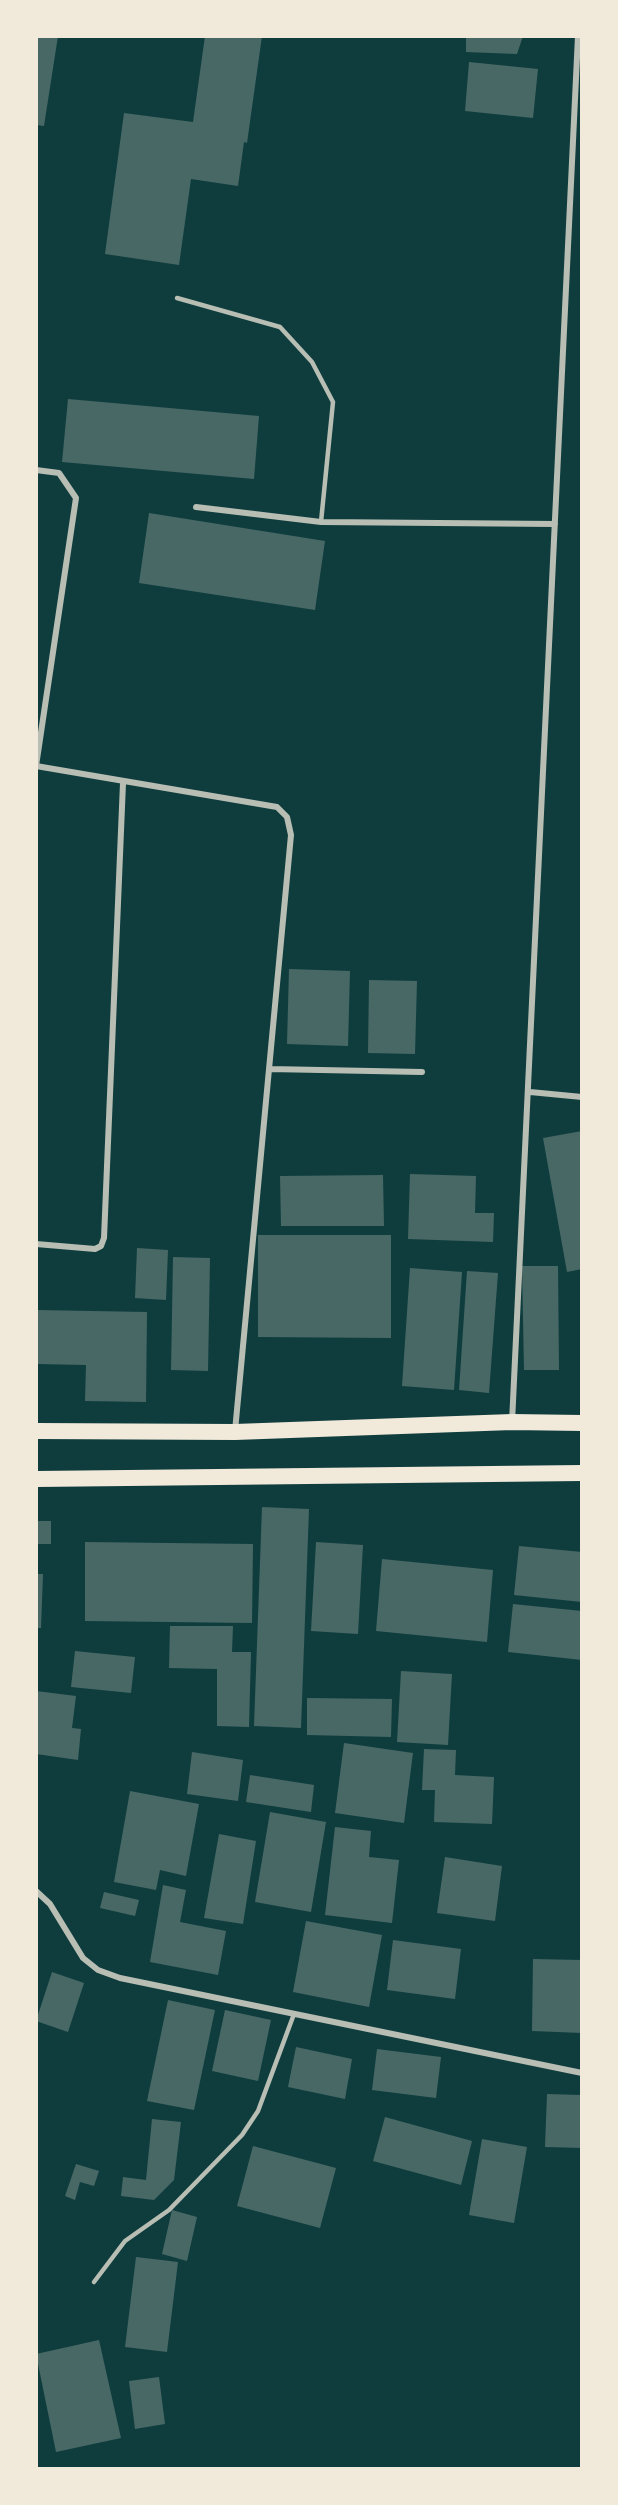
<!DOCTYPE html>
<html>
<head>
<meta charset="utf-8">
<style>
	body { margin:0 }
	#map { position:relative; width:618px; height:2505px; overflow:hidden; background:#0f3d3e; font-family:"Roboto Condensed",sans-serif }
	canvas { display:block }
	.frame { position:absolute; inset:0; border:38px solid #f1e9da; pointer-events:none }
</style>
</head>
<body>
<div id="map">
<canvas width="618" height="2505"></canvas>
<div class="frame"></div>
</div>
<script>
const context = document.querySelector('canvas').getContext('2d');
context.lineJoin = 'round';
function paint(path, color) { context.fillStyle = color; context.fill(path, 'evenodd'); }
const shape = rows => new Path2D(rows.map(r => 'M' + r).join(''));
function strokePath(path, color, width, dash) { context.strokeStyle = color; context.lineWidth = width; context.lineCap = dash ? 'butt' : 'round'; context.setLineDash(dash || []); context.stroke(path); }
const building = shape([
	[36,36,58,36,44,126,36,125],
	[205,36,262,36,247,143,244,142,238,186,191,179,179,265,105,254,124,113,193,122],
	[466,36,523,36,517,54,466,52],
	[469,62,538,69,533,118,465,111],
	[68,399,259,416,254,479,62,462],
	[149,513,325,541,315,610,139,583],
	[289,969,350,971,348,1046,287,1044],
	[369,980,417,981,415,1054,368,1053],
	[582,1131,582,1269,567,1272,543,1138],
	[410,1174,476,1176,475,1213,494,1213,493,1242,408,1239],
	[383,1175,384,1226,281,1226,280,1176],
	[258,1235,391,1235,391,1338,258,1337],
	[137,1248,168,1250,166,1300,135,1298],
	[173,1257,210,1258,208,1371,171,1370],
	[522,1266,558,1266,559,1370,524,1370],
	[410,1268,462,1272,454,1390,402,1386],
	[467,1271,498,1273,489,1393,459,1390],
	[36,1310,147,1312,146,1402,85,1401,86,1365,36,1364],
	[262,1507,309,1509,301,1728,254,1726],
	[36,1521,51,1521,51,1544,36,1544],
	[85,1542,253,1544,252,1623,85,1621],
	[316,1542,363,1545,358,1634,311,1631],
	[519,1546,582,1552,582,1602,514,1595],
	[382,1559,493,1570,487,1642,376,1631],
	[36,1574,43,1574,41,1628,36,1628],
	[513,1604,582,1611,582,1660,508,1652],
	[170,1626,233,1626,232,1652,251,1652,249,1727,217,1726,217,1669,169,1668],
	[75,1651,135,1657,131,1693,71,1687],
	[401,1671,452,1674,448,1745,397,1742],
	[36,1691,76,1696,72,1728,81,1729,78,1760,36,1754],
	[307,1698,392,1699,391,1737,307,1735],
	[344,1743,413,1753,404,1823,335,1813],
	[424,1749,456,1750,455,1775,494,1777,492,1824,434,1822,435,1790,422,1790],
	[192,1752,243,1760,238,1801,187,1794],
	[250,1775,314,1785,311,1812,246,1802],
	[130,1791,199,1804,186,1876,160,1870,156,1890,114,1882],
	[270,1812,326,1822,311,1912,255,1902],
	[335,1827,371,1831,369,1857,399,1860,392,1923,325,1915],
	[219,1834,256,1841,243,1924,204,1918],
	[445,1857,502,1866,495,1921,437,1913],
	[163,1885,186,1890,180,1922,226,1931,218,1975,150,1962],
	[104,1892,139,1900,135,1916,100,1908],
	[306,1921,382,1935,369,2007,293,1992],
	[393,1940,461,1949,455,1999,387,1990],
	[533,1959,582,1960,582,2033,532,2031],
	[52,1972,84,1983,68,2032,36,2021],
	[168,2000,215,2010,194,2110,147,2101],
	[225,2010,271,2020,258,2081,212,2071],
	[296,2047,352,2059,345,2099,288,2087],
	[377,2049,441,2057,436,2098,372,2090],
	[547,2094,582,2095,582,2148,545,2147],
	[385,2117,472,2141,461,2185,373,2161],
	[152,2119,181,2122,174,2180,154,2200,121,2196,123,2177,146,2180],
	[482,2139,527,2147,514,2223,469,2215],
	[253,2146,336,2168,320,2228,237,2206],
	[76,2164,99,2171,94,2186,80,2182,75,2200,65,2196],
	[172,2210,197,2217,187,2261,162,2254],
	[136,2257,178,2262,167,2352,125,2347],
	[99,2340,121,2438,56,2452,36,2354],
	[159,2377,165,2424,135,2429,129,2381]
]);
const service = shape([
	[177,298,280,327,312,362,333,402,321,522],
	[94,2282,125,2241,169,2210,242,2135,258,2111,294,2014]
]);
const minor = shape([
	[36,470,59,473,76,498,36,766],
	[196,507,321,522,555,524],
	[36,766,277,807,287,817,291,835,235,1431],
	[270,1069,422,1072],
	[530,1092,582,1097],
	[36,1244,95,1249,101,1246,104,1238,123,783],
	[512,1422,578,36],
	[36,1891,50,1904,83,1958,98,1970,120,1978,582,2073]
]);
const trunk = shape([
	[36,1431,235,1432,512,1422,582,1423],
	[36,1479,582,1473]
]);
paint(building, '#486865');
strokePath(service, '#b8beb3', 4.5);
strokePath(minor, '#b8beb3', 6);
strokePath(trunk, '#f1e9da', 16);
</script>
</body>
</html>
